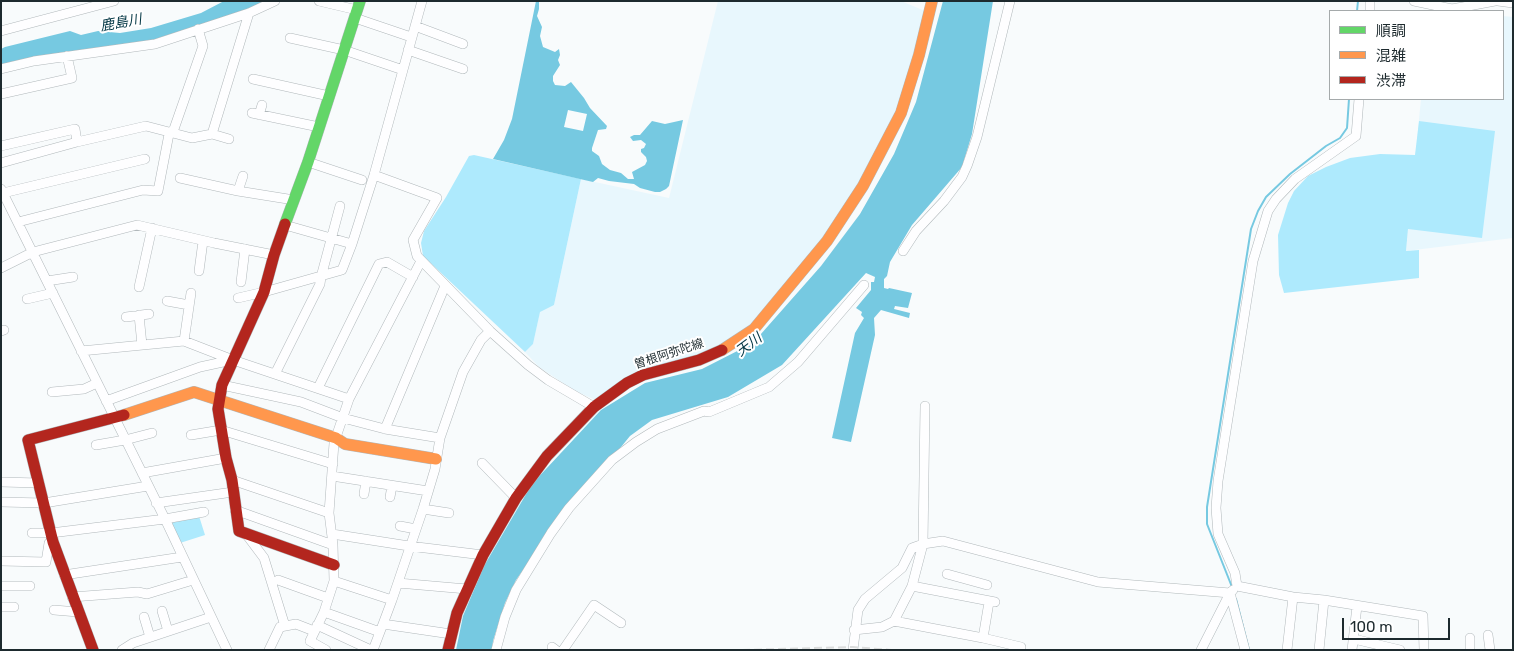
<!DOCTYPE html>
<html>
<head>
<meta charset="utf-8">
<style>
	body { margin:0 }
	#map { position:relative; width:1514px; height:651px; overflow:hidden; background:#f8fbfc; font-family:Rubik,"Noto Sans JP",sans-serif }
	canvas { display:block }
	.frame { position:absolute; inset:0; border:2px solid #1d2a2e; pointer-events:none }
	.legend { position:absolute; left:1329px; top:10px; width:175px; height:90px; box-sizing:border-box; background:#fff; border:1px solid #a5aaab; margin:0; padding:6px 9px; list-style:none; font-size:15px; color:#1d2a2e }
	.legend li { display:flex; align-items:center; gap:10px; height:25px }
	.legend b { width:25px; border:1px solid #a5aaab }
	.scale { position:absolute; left:1342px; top:618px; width:108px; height:22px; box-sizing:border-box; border:2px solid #1d2a2e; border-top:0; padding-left:6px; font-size:15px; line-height:18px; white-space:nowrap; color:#1d2a2e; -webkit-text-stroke:4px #fff; paint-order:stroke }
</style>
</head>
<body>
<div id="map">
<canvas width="1514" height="651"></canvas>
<div class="frame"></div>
<ul class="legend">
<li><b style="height:6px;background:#63d668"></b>順調</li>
<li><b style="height:6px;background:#ff974d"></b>混雑</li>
<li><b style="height:6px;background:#b3261e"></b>渋滞</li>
</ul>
<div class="scale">100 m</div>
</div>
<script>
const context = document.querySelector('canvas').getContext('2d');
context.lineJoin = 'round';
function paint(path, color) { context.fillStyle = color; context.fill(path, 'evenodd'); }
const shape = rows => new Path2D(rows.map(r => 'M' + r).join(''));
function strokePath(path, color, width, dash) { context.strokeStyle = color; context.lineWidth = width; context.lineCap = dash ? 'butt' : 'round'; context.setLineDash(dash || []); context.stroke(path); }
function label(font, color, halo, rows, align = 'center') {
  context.font = font + ' Rubik,"Noto Sans JP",sans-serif'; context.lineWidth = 4; context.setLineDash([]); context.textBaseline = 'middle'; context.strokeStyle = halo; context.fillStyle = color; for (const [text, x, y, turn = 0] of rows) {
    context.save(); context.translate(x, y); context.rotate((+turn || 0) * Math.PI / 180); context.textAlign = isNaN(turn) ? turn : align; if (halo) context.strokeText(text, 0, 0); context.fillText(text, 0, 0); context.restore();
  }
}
const built = shape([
	[718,1,901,1,925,11,906,84,888,128,867,171,833,226,804,262,743,333,703,355,638,374,598,401,575,391,539,367,525,352,533,344,540,311,554,305,581,179,669,198],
	[1503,16,1513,17,1513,238,1406,251,1421,99,1503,99]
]);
const green = shape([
	[1419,121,1495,131,1482,238,1408,229,1406,251,1419,250,1419,278,1284,293,1279,275,1278,235,1288,203,1294,191,1308,176,1326,167,1350,158,1380,154,1415,155],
	[474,155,581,179,554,305,540,312,533,344,525,352,423,256,421,243,424,231,446,197,469,156],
	[199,516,205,535,180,543,171,521]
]);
const water = shape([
	[224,1,267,1,249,10,149,42,48,55,1,65,1,49,5,47,70,31,81,35,98,31,120,33,151,28,201,13],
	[536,1,539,1,539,9,537,16,542,27,540,36,543,47,555,52,559,49,560,55,558,60,560,65,553,76,553,81,555,85,565,86,571,82,584,98,590,108,607,126,606,129,598,130,592,148,592,151,599,156,602,164,610,170,621,173,628,179,634,179,632,172,645,165,647,161,646,157,641,152,641,149,644,148,646,144,641,140,633,141,630,137,634,135,640,135,652,121,665,124,683,120,669,186,666,189,660,192,655,192,640,188,634,184,609,181,598,178,593,182,493,159,504,140,512,119],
	[568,110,587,114,583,131,564,127],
	[943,1,993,1,972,134,962,167,912,225,890,262,887,276,884,279,884,288,888,289,889,288,912,293,908,308,895,306,894,309,910,313,909,318,881,310,874,318,875,335,851,442,832,438,855,333,864,318,861,315,862,312,856,308,871,290,871,282,874,282,875,277,866,273,782,365,728,397,652,420,630,436,537,550,516,580,505,603,493,641,492,650,456,650,463,616,484,566,532,484,601,410,645,383,702,369,753,343,821,266,860,214,894,154,916,102]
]);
const stream = shape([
	[1357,11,1358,1],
	[1232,587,1207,524,1207,507,1251,229,1258,211,1266,197,1290,174,1326,146,1340,138,1347,128,1349,99],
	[1236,599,1249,650]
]);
const street = shape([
	[319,1,357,10],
	[1414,1,1452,9,1495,1],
	[1498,1,1513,3],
	[1370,11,1370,1],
	[355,18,411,37],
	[415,26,463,44],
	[1,31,114,1],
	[290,38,344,50,403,70],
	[408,50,463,69],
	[1,69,34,61,155,44,249,13,275,1],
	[253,79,329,96],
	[1,94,72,78,67,56],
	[252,113,319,127],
	[259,115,262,105],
	[212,134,249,13],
	[1,146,75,129,77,142,146,126,192,138,212,134,229,139],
	[308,162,362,180],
	[1,163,77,142],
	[374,175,437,198,413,240,417,256,490,331,528,365,548,380,594,407],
	[180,178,238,191,294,200],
	[1,189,165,519,227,650],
	[238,191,243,176],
	[3,193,145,159],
	[18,222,143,190,158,191,169,134,174,129,203,46,198,29],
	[285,225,352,244],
	[903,251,916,231,944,201,962,177,967,166,977,137,1010,1],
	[1,268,33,252,137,225,214,243,274,255],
	[199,271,203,241],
	[47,281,73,277],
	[241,282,245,249],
	[139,287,152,228],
	[238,298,264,292,342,270,352,244,374,175,422,1],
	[27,299,53,293],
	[167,301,189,305],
	[139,315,142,345],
	[126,317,149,314],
	[1,331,4,330],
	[184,341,191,293],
	[81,351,184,341,233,360,349,399,334,443,329,513,333,545,334,581,324,612,310,641,326,650],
	[275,374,320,284,321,277,340,206],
	[222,385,301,402,343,418,385,429,440,438],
	[318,388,379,264,387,262,413,277],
	[52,392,84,389,97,383],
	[349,399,421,261],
	[106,401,200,367,232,360],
	[385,429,445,286],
	[191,435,221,430,333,464],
	[96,445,125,440,152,433],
	[482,463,516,498],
	[142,473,226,458],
	[332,476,428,491],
	[232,480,329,513],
	[1,482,39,483],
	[364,494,366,481],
	[390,497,392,486],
	[1,502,44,503,148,486],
	[156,503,233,492],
	[423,509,449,513],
	[235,510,333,545],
	[400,526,416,529],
	[32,533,51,533,165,519,204,512],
	[246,534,264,558,285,626],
	[332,534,409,546,483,555],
	[1,561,46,562,49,543,53,542],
	[947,574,987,585],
	[64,575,182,557],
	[278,580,328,598],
	[334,581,392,600,423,509,435,469,440,438,463,372,481,340,490,331],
	[398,583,467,589],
	[1,586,30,586],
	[912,586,995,602],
	[1237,586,1235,573,1218,534,1216,508,1218,481,1253,261,1268,211,1276,199,1295,179,1356,136,1359,99],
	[1237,586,1293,597,1324,600,1423,616,1424,650],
	[1230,593,1245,650],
	[72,597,138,592,147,594,193,580],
	[1,607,14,607],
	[54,610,78,612],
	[162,611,168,631],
	[324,612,380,632],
	[144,617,150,637],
	[894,621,983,638,1021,647],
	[383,624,392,600],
	[317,625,371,650],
	[854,630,882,627,894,621,912,586,923,544,943,541,1098,582,1230,593],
	[1488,635,1490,650],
	[983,638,989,602],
	[1354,639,1400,650],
	[552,647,556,650],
	[122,650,133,643,211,617],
	[269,650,280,627,296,624,314,631],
	[373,650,383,624,451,634],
	[496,650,505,617,516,590,551,533,569,508,612,460,636,442,657,429,704,411,709,412,769,387,798,362,864,285],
	[563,650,594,605,621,623],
	[853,650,858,610,865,599,902,568,912,548,923,544,925,406],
	[1201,650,1230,593,1233,590],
	[1287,650,1293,597],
	[1319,650,1324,600],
	[1352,650,1357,606],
	[1470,650,1470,638]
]);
const fast = shape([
	[285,224,308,162,360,1]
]);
const slow = shape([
	[722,350,754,329,827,241,863,186,901,113,919,55,932,1],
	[124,415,194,392,336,438,345,444,436,459]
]);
const jam = shape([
	[285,224,274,255,264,292,222,385,218,409,226,458,232,480,239,531,334,565],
	[93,650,53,542,28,440,124,415],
	[448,650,457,613,483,555,516,498,547,456,594,407,627,383,643,375,699,360,722,350]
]);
const rail = shape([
	[742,650,853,647,891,650]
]);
const streetNames = [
	["曽根阿弥陀線",669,354,-18]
];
const waterNames = [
	["鹿島川",121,23,-10],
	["天川",749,345,-37]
];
paint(built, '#e8f7fd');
paint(green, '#aeeafd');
paint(water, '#76c9e1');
strokePath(stream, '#76c9e1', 2);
strokePath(street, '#b1b8bb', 10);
strokePath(fast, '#b1b8bb', 12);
strokePath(slow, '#b1b8bb', 12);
strokePath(jam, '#b1b8bb', 12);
strokePath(street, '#fefeff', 9);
strokePath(fast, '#63d668', 11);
strokePath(slow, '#ff974d', 11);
strokePath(jam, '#b3261e', 11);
strokePath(rail, '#dadcdc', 2, [8, 4]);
label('12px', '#1d2a2e', '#fff', streetNames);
label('italic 14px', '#003543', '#fff', waterNames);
</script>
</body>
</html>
